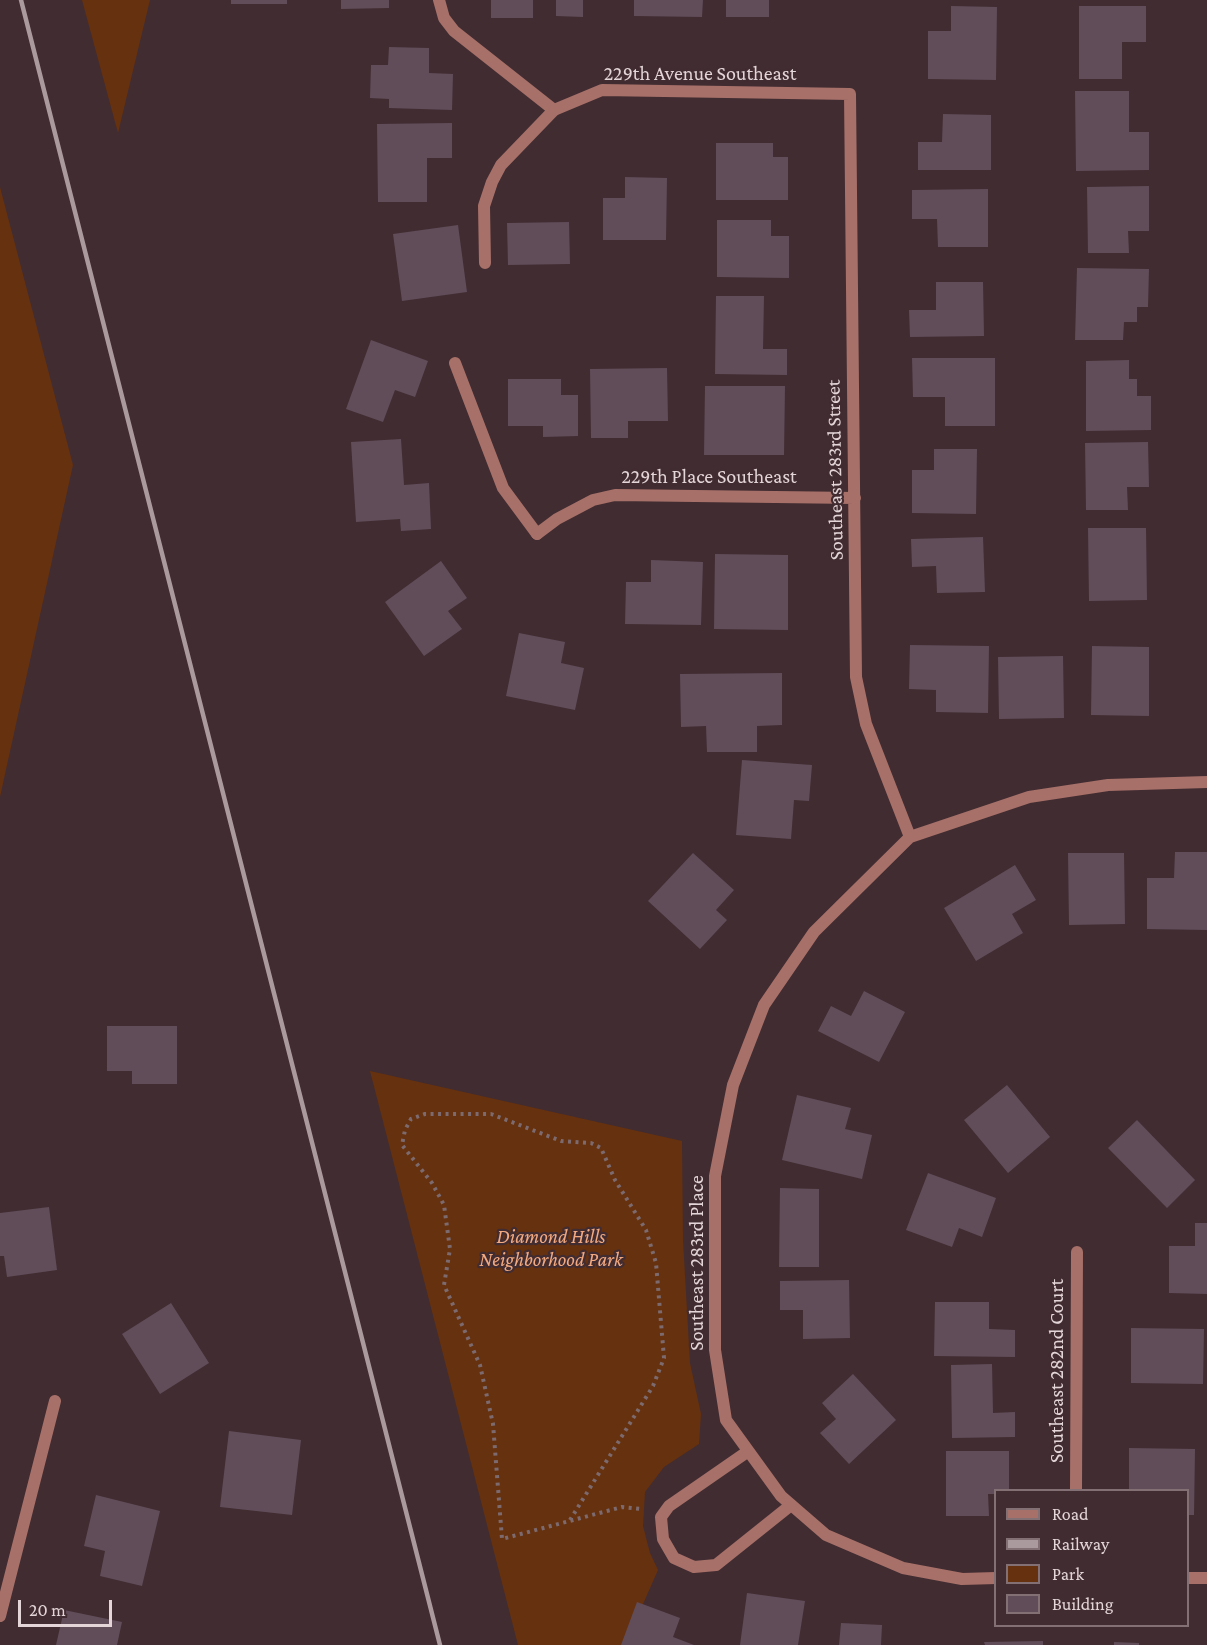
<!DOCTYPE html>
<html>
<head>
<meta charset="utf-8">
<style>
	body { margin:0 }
	#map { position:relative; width:1207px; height:1645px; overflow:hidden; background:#412c31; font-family:"Crimson Pro",serif }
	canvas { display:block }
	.legend { position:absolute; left:994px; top:1489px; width:195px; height:138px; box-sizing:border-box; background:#412c31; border:2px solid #827074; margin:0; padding:8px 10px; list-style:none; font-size:18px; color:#e3d5d8 }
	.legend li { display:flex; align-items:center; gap:12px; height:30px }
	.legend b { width:30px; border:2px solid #827074 }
	.scale { position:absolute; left:18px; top:1600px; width:94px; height:27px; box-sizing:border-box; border:3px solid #e3d5d8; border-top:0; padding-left:8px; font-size:18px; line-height:21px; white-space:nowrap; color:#e3d5d8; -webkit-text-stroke:4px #412c31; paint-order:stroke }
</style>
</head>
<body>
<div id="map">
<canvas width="1207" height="1645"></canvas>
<ul class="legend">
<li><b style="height:8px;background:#a77069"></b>Road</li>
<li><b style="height:8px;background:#aa999d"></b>Railway</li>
<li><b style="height:16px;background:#66310e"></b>Park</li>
<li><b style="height:16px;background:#604d59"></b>Building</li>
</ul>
<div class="scale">20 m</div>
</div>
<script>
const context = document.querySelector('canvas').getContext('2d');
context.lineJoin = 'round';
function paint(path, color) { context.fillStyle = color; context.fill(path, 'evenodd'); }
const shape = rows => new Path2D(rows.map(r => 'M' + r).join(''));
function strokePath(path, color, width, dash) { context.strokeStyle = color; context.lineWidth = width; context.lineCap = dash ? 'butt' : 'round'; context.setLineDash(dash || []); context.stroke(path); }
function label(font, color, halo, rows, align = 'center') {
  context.font = font + ' "Crimson Pro",serif'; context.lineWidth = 4.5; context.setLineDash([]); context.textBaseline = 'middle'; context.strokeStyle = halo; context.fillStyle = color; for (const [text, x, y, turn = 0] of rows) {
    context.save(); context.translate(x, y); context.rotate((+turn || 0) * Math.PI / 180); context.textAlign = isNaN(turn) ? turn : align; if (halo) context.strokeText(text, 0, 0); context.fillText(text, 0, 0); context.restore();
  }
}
const green = shape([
	[82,0,150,0,118,133],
	[0,187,73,465,0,797],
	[370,1071,682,1141,683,1240,690,1363,701,1414,699,1444,664,1467,645,1492,643,1526,650,1553,658,1570,625,1645,518,1645]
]);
const building = shape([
	[231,0,287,0,287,4,231,4],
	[341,0,389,0,389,8,341,9],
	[491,0,533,0,533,18,491,18],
	[556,0,583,0,583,17,556,16],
	[634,0,703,0,702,17,634,16],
	[726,0,769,0,769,17,726,17],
	[951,6,997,7,996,80,928,79,928,31,951,31],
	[1079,6,1146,6,1146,42,1122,42,1122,79,1079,79],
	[389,47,429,48,429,73,453,74,452,110,389,108,389,99,370,98,371,65,388,65],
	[1075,91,1129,91,1129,132,1149,132,1149,170,1076,171],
	[943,114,991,115,991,170,918,170,918,142,942,142],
	[452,123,452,158,427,158,427,202,378,202,377,124],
	[716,143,773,143,773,157,788,157,788,200,716,200],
	[625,177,667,178,666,240,603,240,603,198,625,198],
	[1149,186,1149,231,1128,231,1129,253,1088,253,1087,187],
	[988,189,988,247,938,247,937,219,912,219,912,190],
	[717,220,771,220,771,236,789,236,789,278,717,277],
	[569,222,570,264,508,265,507,223],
	[458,225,467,292,402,301,393,234],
	[1077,268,1149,269,1148,307,1137,307,1137,322,1124,322,1123,340,1075,340],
	[936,282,983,282,984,336,910,337,909,310,936,310],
	[716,296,764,296,763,349,787,349,787,375,715,374],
	[371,340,428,361,415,397,395,390,383,422,346,409],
	[912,358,995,358,995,426,945,426,945,397,913,397],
	[1129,360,1129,379,1137,379,1137,396,1151,396,1151,430,1086,431,1086,361],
	[667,368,668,421,628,421,628,438,591,438,590,369],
	[508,379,561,379,561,395,578,395,578,436,543,437,543,426,508,426],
	[705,386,785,386,784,455,704,455],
	[401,439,404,485,429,483,431,529,401,531,400,519,356,522,351,442],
	[1148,442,1149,487,1127,487,1128,510,1086,510,1085,443],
	[934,449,977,449,976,514,912,513,912,470,934,470],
	[1088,528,1146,528,1147,600,1089,601],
	[983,537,985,592,937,593,936,566,912,567,911,539],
	[715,554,788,555,788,630,714,629],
	[651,560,703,562,701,625,625,624,626,582,651,582],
	[441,561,467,598,448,611,462,629,424,656,385,602],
	[519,633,565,642,561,663,584,668,575,710,506,696],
	[910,645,989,646,988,713,936,712,936,690,909,689],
	[1092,646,1149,647,1149,716,1091,715],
	[1063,656,1064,718,999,719,998,657],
	[782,673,782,725,757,726,757,752,707,752,706,726,681,727,680,674],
	[742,760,812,765,809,801,794,800,791,839,736,835],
	[1175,852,1207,852,1207,930,1147,929,1147,878,1174,878],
	[693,853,734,890,716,910,727,920,700,949,648,901],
	[1068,853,1124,853,1125,924,1069,925],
	[1015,865,1036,900,1012,914,1023,933,976,961,944,908],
	[864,991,905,1012,879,1062,818,1031,831,1006,851,1016],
	[107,1026,177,1026,177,1084,132,1084,132,1071,107,1071],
	[1007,1085,1050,1137,1008,1173,964,1120],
	[797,1095,851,1108,845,1129,872,1135,862,1179,782,1160],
	[1137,1120,1195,1180,1167,1208,1108,1148],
	[928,1173,996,1198,982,1237,959,1228,952,1247,906,1230],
	[780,1188,819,1189,819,1267,779,1267],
	[49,1207,57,1270,7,1277,4,1256,0,1256,0,1213],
	[1195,1223,1207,1223,1207,1294,1169,1293,1169,1246,1195,1246],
	[849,1280,850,1338,803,1339,803,1310,780,1310,780,1281],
	[935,1302,989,1302,989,1329,1015,1330,1015,1357,934,1356],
	[171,1303,209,1363,160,1394,122,1334],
	[1131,1328,1204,1329,1203,1384,1131,1383],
	[992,1364,993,1413,1015,1412,1015,1437,952,1438,951,1365],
	[853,1374,896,1420,849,1464,820,1433,836,1419,822,1403],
	[229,1431,301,1440,292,1515,220,1507],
	[1129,1448,1195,1449,1194,1515,1188,1515,1188,1490,1129,1490],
	[946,1451,1009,1451,1009,1490,996,1490,996,1494,988,1494,989,1516,946,1516],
	[96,1495,160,1511,142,1586,100,1576,105,1551,84,1546],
	[747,1593,805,1601,798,1645,740,1645],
	[637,1602,680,1618,673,1637,694,1645,621,1645],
	[64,1610,122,1622,117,1645,56,1645],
	[841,1623,882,1625,881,1645,839,1645],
	[1043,1641,1043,1645,985,1645,984,1642],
	[1114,1642,1139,1643,1139,1645,1114,1645]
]);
const path = shape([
	[570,1520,653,1386,664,1358,656,1263,646,1230,615,1180,601,1148,591,1143,561,1141,491,1114,425,1114,411,1119,405,1130,402,1145,432,1183,444,1205,450,1249,444,1285,480,1365,493,1424,502,1539,622,1507,642,1509]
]);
const service = shape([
	[439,0,444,18,454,31,554,110,501,165,492,182,484,206,485,263],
	[455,363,503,488,537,534]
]);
const minor = shape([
	[554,110,602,90,850,94,856,677,866,724,910,837],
	[537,534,557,519,593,500,615,495,855,498],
	[747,1452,669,1506,661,1517,663,1539,674,1558,694,1567,716,1565,791,1505],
	[1076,1490,1077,1252],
	[996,1578,962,1579,903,1568,826,1535,781,1496,726,1420,715,1350,715,1176,733,1085,764,1005,814,932,910,837,1029,797,1108,785,1207,782],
	[1188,1578,1207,1578],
	[0,1616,55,1401]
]);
const rail = shape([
	[21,0,440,1645]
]);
const streetNames = [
	["229th Avenue Southeast",700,74],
	["Southeast 283rd Street",835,470,-91],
	["229th Place Southeast",709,477],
	["Southeast 283rd Place",697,1263,-90],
	["Southeast 282nd Court",1057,1371,-90]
];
const parkNames = [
	["Diamond Hills",551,1237],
	["Neighborhood Park",551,1260]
];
paint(green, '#66310e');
paint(building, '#604d59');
strokePath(path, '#7c6a6e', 4, [3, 4.5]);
strokePath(service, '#a77069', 12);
strokePath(minor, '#a77069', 12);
strokePath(rail, '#aa999d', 4.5);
label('20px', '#e3d5d8', '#412c31', streetNames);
label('italic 20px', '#f4aa80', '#412c31', parkNames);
</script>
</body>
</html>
